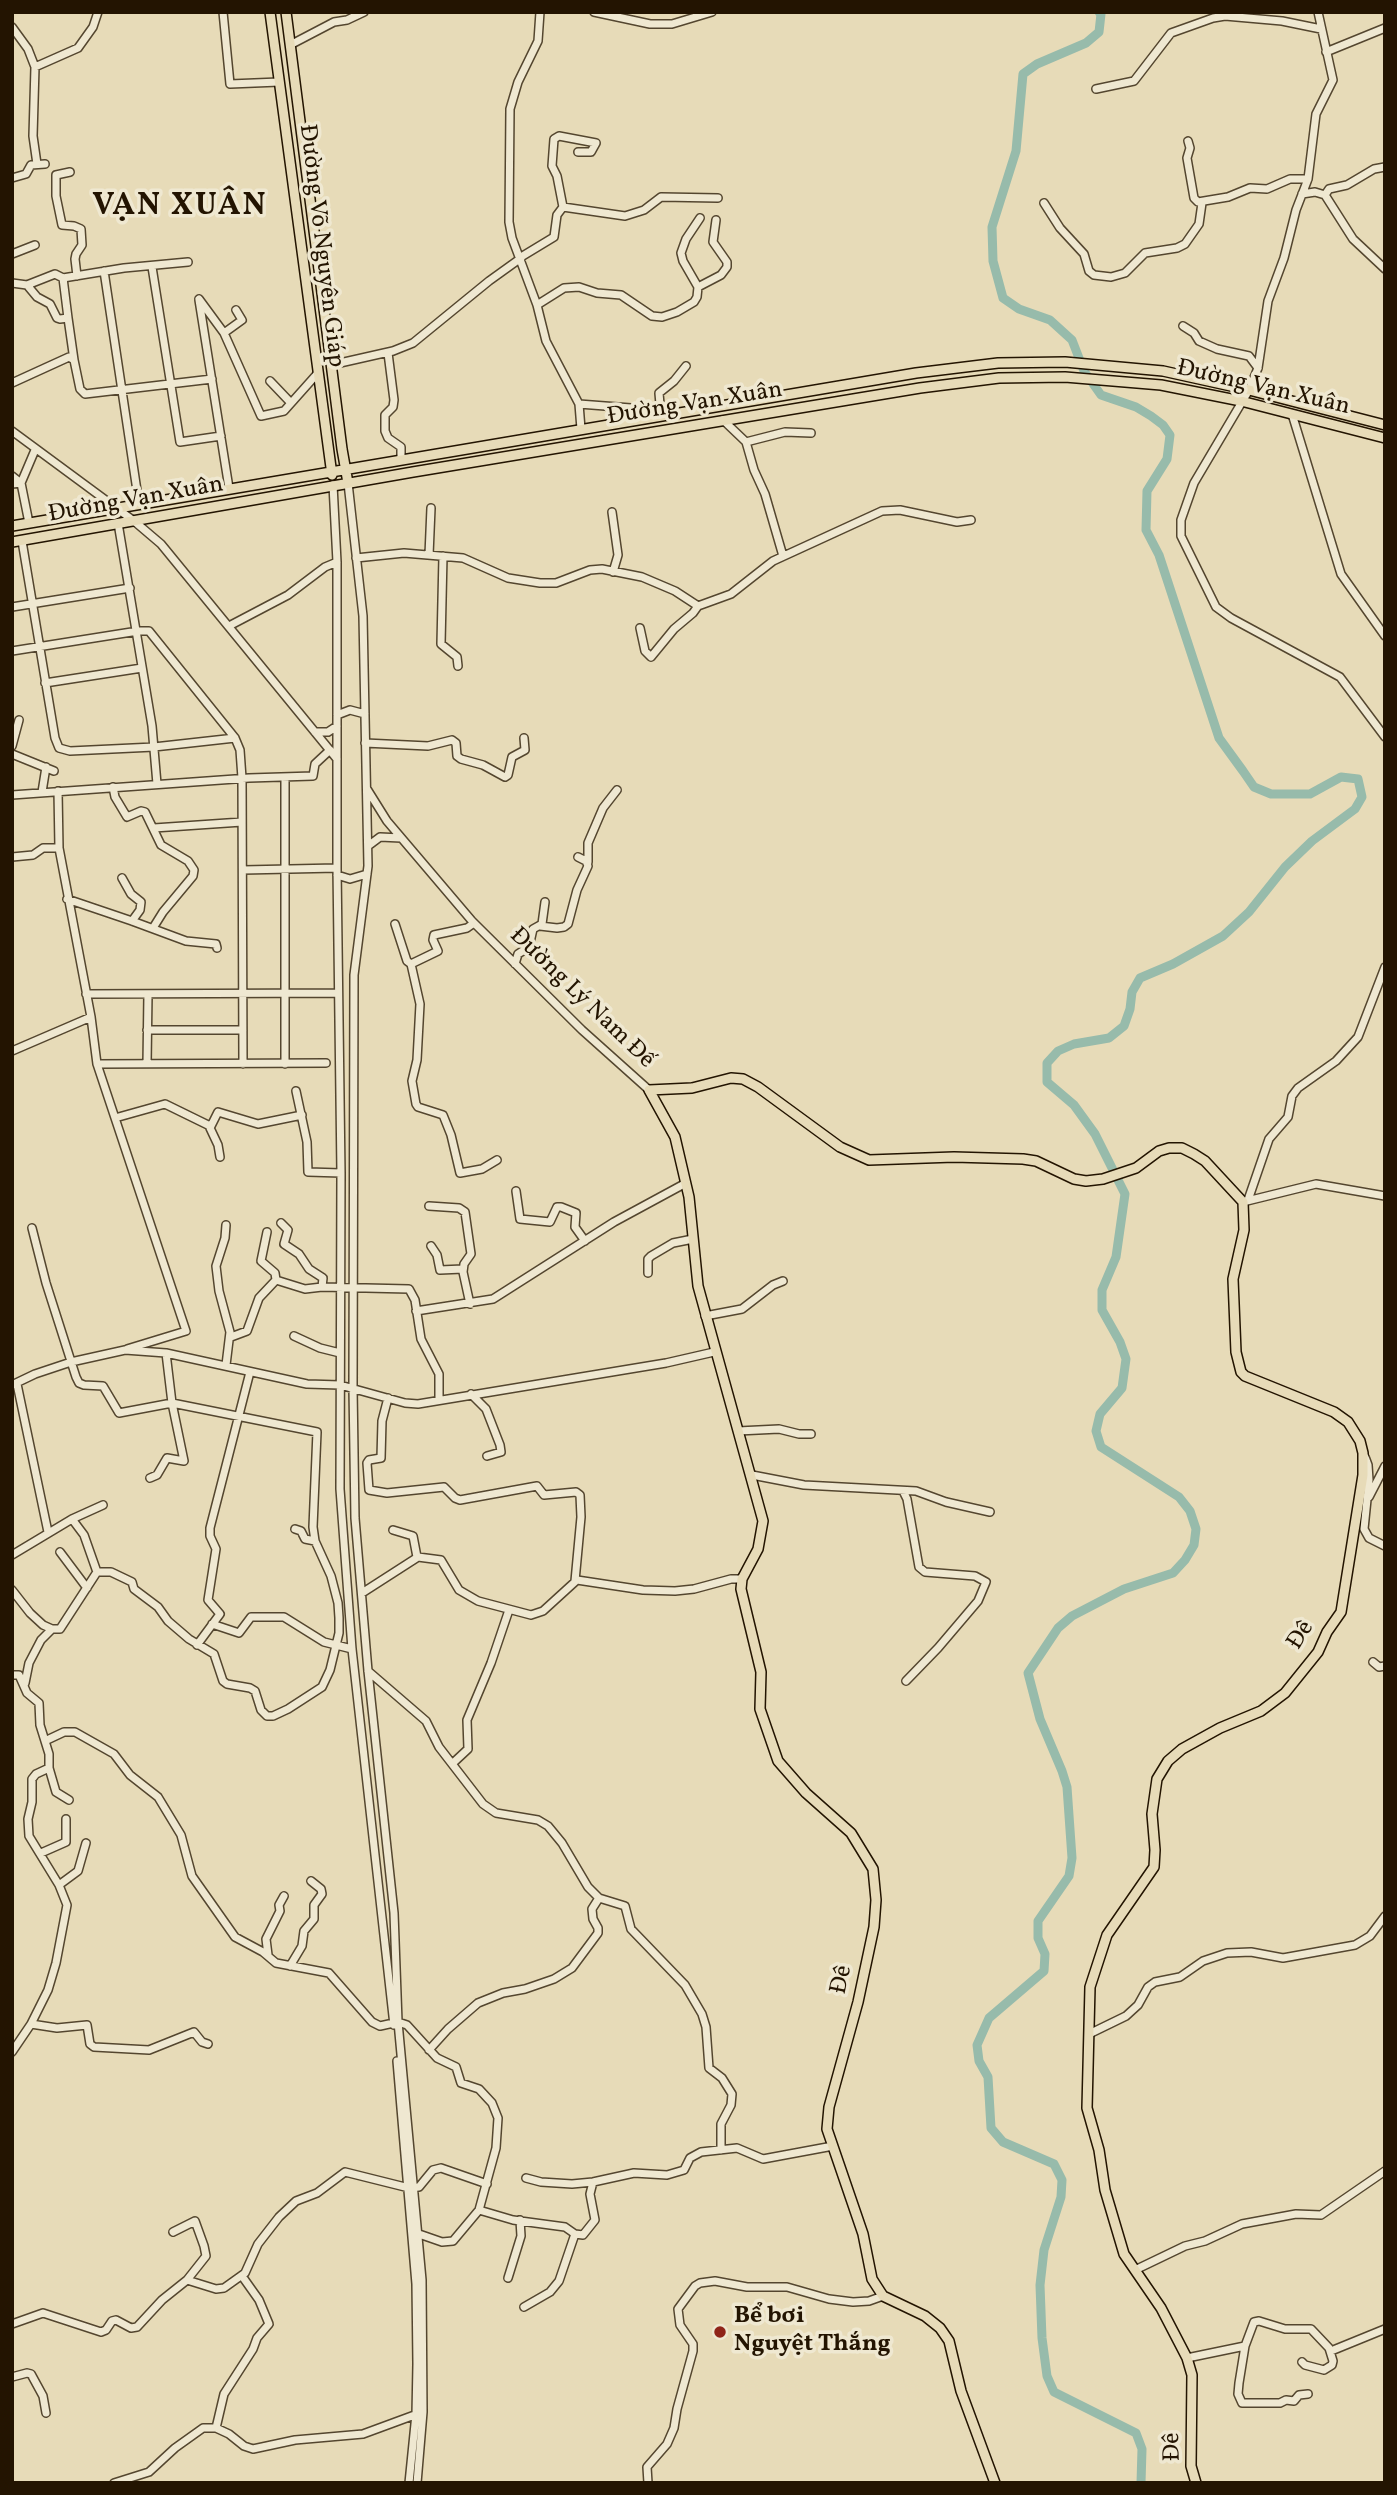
<!DOCTYPE html>
<html>
<head>
<meta charset="utf-8">
<style>
	body { margin:0 }
	#map { position:relative; width:1397px; height:2495px; overflow:hidden; background:#e7dbb8; font-family:Vollkorn,serif }
	canvas { display:block }
	.frame { position:absolute; inset:0; border:14px solid #231401; pointer-events:none }
</style>
</head>
<body>
<div id="map">
<canvas width="1397" height="2495"></canvas>
<div class="frame"></div>
</div>
<script>
const context = document.querySelector('canvas').getContext('2d');
context.lineJoin = 'round';
const shape = rows => new Path2D(rows.map(r => 'M' + r).join(''));
function strokePath(path, color, width, dash) { context.strokeStyle = color; context.lineWidth = width; context.lineCap = dash ? 'butt' : 'round'; context.setLineDash(dash || []); context.stroke(path); }
function label(font, color, halo, rows, align = 'center') {
  context.font = font + ' Vollkorn,serif'; context.lineWidth = 7; context.setLineDash([]); context.textBaseline = 'middle'; context.strokeStyle = halo; context.fillStyle = color; for (const [text, x, y, turn = 0] of rows) {
    context.save(); context.translate(x, y); context.rotate((+turn || 0) * Math.PI / 180); context.textAlign = isNaN(turn) ? turn : align; if (halo) context.strokeText(text, 0, 0); context.fillText(text, 0, 0); context.restore();
  }
}
const river = shape([
	[1099,12,1101,14,1099,32,1086,43,1037,64,1023,74,1016,151,992,227,993,261,1003,298,1019,309,1050,320,1072,340,1084,371,1101,395,1136,407,1151,416,1163,425,1170,435,1167,459,1147,491,1146,530,1159,555,1219,738,1243,771,1254,787,1271,794,1310,794,1341,777,1358,779,1362,797,1355,809,1312,841,1285,867,1249,912,1223,936,1173,964,1140,978,1132,992,1130,1009,1124,1026,1109,1038,1074,1044,1058,1051,1047,1063,1047,1082,1074,1105,1095,1134,1125,1194,1116,1257,1102,1290,1102,1310,1120,1342,1126,1359,1122,1388,1100,1414,1096,1431,1101,1447,1179,1497,1190,1511,1196,1529,1194,1545,1185,1560,1173,1573,1124,1589,1072,1616,1058,1628,1028,1673,1040,1719,1062,1771,1067,1787,1072,1858,1069,1876,1038,1921,1038,1938,1045,1954,1044,1971,989,2018,977,2045,979,2061,988,2077,991,2128,1003,2142,1054,2164,1062,2180,1061,2197,1044,2250,1040,2285,1042,2338,1047,2376,1054,2392,1136,2433,1142,2449,1141,2483]
]);
const minor = shape([
	[223,12,230,84,279,82],
	[540,12,538,41,518,82,510,109,509,222,512,238,537,305,546,341,579,404,581,429],
	[594,12,650,24,672,24,712,12],
	[1318,12,1333,80,1316,114,1308,179,1296,210,1284,258,1268,301,1258,368,1249,390,1194,483,1181,520,1181,536,1216,607,1231,618,1340,677,1385,737],
	[12,27,28,49,35,67,33,136,37,164],
	[290,45,334,22,347,20,364,12],
	[1326,52,1385,28],
	[35,67,78,48,93,27,98,12],
	[1096,89,1134,81,1171,33,1213,18,1225,16,1282,21,1321,29],
	[1188,141,1190,148,1187,158,1194,198,1198,202,1228,197,1250,188,1267,189,1290,179,1308,179],
	[70,172,56,175,56,196,62,225,74,226,81,229,82,245,76,254,75,259,77,276],
	[12,178,26,174,31,165,45,164],
	[1302,194,1315,192,1325,195,1353,239,1385,269],
	[1325,195,1329,189,1347,185,1374,169,1385,167],
	[1044,203,1060,228,1084,254,1089,271,1094,275,1111,277,1125,273,1145,253,1177,248,1185,244,1199,224,1202,203],
	[563,207,557,176,552,166,554,139,559,136,596,143,591,152,578,152],
	[12,254,35,245],
	[521,257,554,237,557,215,563,207,625,216,644,210,661,197,718,198],
	[152,267,180,442,221,436],
	[104,271,139,504],
	[12,283,27,285,37,297,50,304,57,318,60,319,68,318,63,278,124,268,188,262],
	[27,285,55,274,63,278],
	[698,287,721,275,727,267,727,262,713,242,716,220],
	[199,299,224,333,261,416,284,411,317,374],
	[199,300,229,488],
	[537,305,564,288,579,287,597,293,621,295,652,316,662,317,677,312,694,302,697,297,698,287,683,261,681,253,686,239,700,218],
	[68,318,74,360],
	[1183,326,1194,333,1199,341,1217,349,1249,356,1258,368],
	[224,333,242,320,236,310],
	[388,353,394,400,393,407,385,415,385,431,388,438,401,447,401,459],
	[331,365,393,351,413,343,489,281,521,258],
	[270,381,291,403],
	[12,383,69,357,74,360,80,389,85,394,212,379],
	[579,404,631,408],
	[1292,414,1341,574,1385,636],
	[661,416,659,393,674,381,686,366],
	[723,420,746,442,754,470,765,494,783,556],
	[12,431,134,521,161,544,337,759],
	[746,442,785,432,811,433],
	[12,476,21,483,29,523],
	[348,483,363,616,368,866,354,975,353,1388,355,1518,368,1671,394,1913,398,2022,422,2280,423,2412,417,2483],
	[12,484,21,483,35,450],
	[333,485,337,562,337,868,341,1173,340,1489,352,1649,394,2025],
	[612,512,618,555,613,572],
	[118,523,152,726,157,784],
	[22,541,55,738,59,748,70,751,154,747,235,738],
	[429,555,431,508],
	[443,556,441,644,457,657,458,666],
	[356,558,404,553,463,558,508,578,540,583,556,583,590,570,602,569,642,577,675,591,698,606,731,594,773,561,882,511,900,510,957,522,971,520],
	[12,607,130,588],
	[229,626,288,595,325,567,337,562],
	[640,628,645,651,651,657,674,629,693,613,698,606],
	[12,651,138,631,149,631,235,738,240,750,242,778,243,1064],
	[45,683,142,668],
	[337,715,350,710,365,714],
	[315,732,328,732,337,726],
	[365,743,428,746,452,740,456,743,457,756,461,759,483,765,505,777,508,775,512,757,525,750,524,738],
	[12,746,19,720],
	[12,754,54,771],
	[113,787,115,797,127,817,141,811,145,812,161,845,188,861,194,870,193,876,163,912,153,928],
	[367,789,387,821,472,921,582,1030,649,1090],
	[58,791,59,848,91,1017,97,1064,186,1331,127,1349],
	[42,792,46,767],
	[12,795,249,778,313,776,315,764,330,750],
	[154,828,242,822],
	[368,846,380,837,401,838],
	[12,857,33,855,43,848,59,848],
	[588,862,588,843,603,808,617,790],
	[243,870,337,868],
	[337,875,350,879,367,874],
	[122,878,131,894,141,902,140,910,132,921],
	[67,899,132,921,186,941,216,944,217,948],
	[395,924,407,961,411,964,420,1004,417,1060,412,1081,416,1104,418,1107,443,1115,451,1135,460,1173,482,1169,497,1160],
	[540,926,557,928,564,927,568,924,577,890,588,866,586,861,578,857],
	[411,964,438,951,433,940,434,935,467,928,474,923],
	[515,964,518,954,529,947,533,929,542,924,545,902],
	[86,994,338,993],
	[147,1030,243,1030],
	[12,1051,91,1017],
	[97,1064,326,1063],
	[147,1064,148,994],
	[285,1064,285,778],
	[296,1091,307,1142,308,1172,341,1173],
	[115,1118,165,1104,210,1126],
	[220,1157,218,1145,210,1128,218,1112,258,1124,302,1115],
	[516,1191,520,1219,550,1222,557,1207,561,1207,576,1213,575,1227,585,1241],
	[1248,1200,1269,1139,1288,1117,1292,1096,1298,1088,1336,1061,1358,1037,1385,967],
	[1247,1201,1316,1184,1385,1196],
	[429,1206,459,1208,465,1212,471,1254,464,1264,463,1272,470,1304],
	[281,1223,288,1230,284,1244,299,1254,309,1269,323,1278,322,1287],
	[226,1225,225,1238,216,1266,219,1291,230,1332,226,1365],
	[32,1228,46,1283,76,1377,79,1383,84,1385,103,1386,119,1413,172,1403,317,1432,313,1527,315,1541,331,1576,338,1603,339,1618,339,1633,330,1670,322,1687,288,1709,273,1716,267,1716,261,1710,255,1691,250,1688,227,1684,223,1681,214,1654,189,1639,168,1621,158,1607,134,1589,132,1582,111,1572,97,1572],
	[267,1232,261,1261,275,1273,276,1280],
	[431,1246,437,1255,440,1270,463,1269],
	[648,1273,648,1259,651,1256,673,1243,693,1239],
	[416,1311,493,1299,614,1222,686,1183],
	[705,1316,742,1309,773,1285,783,1281],
	[294,1336,320,1348,340,1353],
	[231,1337,247,1331,259,1298,276,1280,305,1289,322,1287,409,1289,415,1300,421,1339,439,1374,439,1399],
	[17,1384,48,1532],
	[12,1385,35,1374,71,1362,125,1350,166,1353,307,1384,340,1385,405,1403,418,1404,666,1363,714,1352],
	[471,1394,486,1409,500,1445,501,1452,487,1456],
	[388,1398,382,1421,381,1458,369,1460,367,1463,369,1490,387,1493,444,1487,455,1498,460,1500,537,1486,544,1495,576,1492,580,1495,581,1517,575,1581],
	[738,1431,779,1429,799,1434,811,1434],
	[1365,1457,1368,1465,1369,1480,1364,1529,1369,1538,1385,1546],
	[752,1475,804,1485,916,1491,946,1502,990,1512],
	[150,1478,157,1475,167,1458,184,1461,172,1403,166,1353],
	[903,1491,907,1499,919,1567,925,1572,975,1576,986,1582,978,1601,938,1648,906,1681],
	[1369,1497,1385,1466],
	[72,1519,103,1505],
	[295,1529,301,1531,305,1539,315,1541],
	[393,1530,413,1536,417,1557],
	[60,1552,87,1588],
	[12,1555,72,1519,84,1535,97,1572,60,1629,52,1629,43,1625,30,1613,12,1590],
	[362,1593,418,1557,441,1560,459,1590,478,1601,531,1615,543,1611,577,1580,643,1590,675,1591,694,1589,731,1579,742,1579],
	[212,1624,239,1633,251,1617,284,1617,324,1642,352,1649],
	[197,1645,220,1614,208,1600,216,1549,210,1536,210,1528,250,1372],
	[1373,1662,1379,1667,1385,1666],
	[368,1671,426,1721,439,1747,483,1804,496,1813,538,1820,548,1826,562,1843,588,1887,599,1898,625,1906,631,1929,685,1985,702,2014,706,2027,709,2068,722,2078,732,2094,731,2105,721,2124,721,2150],
	[12,1675,19,1675,27,1693,39,1703,40,1725,49,1754,49,1768,36,1774,32,1779,32,1802,28,1819,29,1836,59,1885,67,1905,56,1963,48,1990,31,2024,12,2052],
	[25,1683,29,1663,41,1640,52,1629],
	[47,1740,64,1732,75,1732,114,1754,130,1775,158,1797,181,1835,192,1876,235,1937,263,1952,276,1963,329,1973,372,2022,380,2026,398,2022,407,2025,437,2058,456,2067,461,2083,479,2089,492,2103,498,2118,496,2148,479,2210,453,2241,442,2242,419,2234],
	[453,1763,468,1749,467,1720,491,1663,509,1610],
	[49,1768,56,1792,69,1800],
	[41,1853,66,1842,66,1819],
	[59,1885,78,1871,86,1843],
	[268,1955,266,1939,280,1911,279,1905,284,1896],
	[290,1966,302,1946,304,1931,314,1919,314,1905,322,1894,321,1889,311,1881],
	[31,2024,57,2028,87,2025,90,2044,94,2047,149,2050,194,2032,202,2042,208,2044],
	[1089,2034,1126,2016,1138,2005,1148,1987,1155,1982,1180,1977,1203,1961,1227,1953,1251,1952,1283,1958,1355,1945,1370,1936,1385,1916],
	[429,2050,448,2029,478,2003,503,1993,525,1989,554,1979,572,1968,598,1933,598,1928,593,1919,592,1909,599,1898],
	[397,2061,416,2284,417,2364,416,2414,409,2483],
	[526,2178,541,2182,572,2184,593,2182,634,2173,667,2175,684,2170,690,2158,701,2152,737,2148,763,2159,833,2146],
	[479,2210,513,2220,565,2227,575,2234,583,2235,595,2220,590,2194,593,2182],
	[1135,2270,1185,2246,1205,2241,1242,2224,1296,2214,1321,2215,1385,2171],
	[508,2278,521,2236,520,2220],
	[187,2280,216,2289,224,2288,245,2273,258,2244,279,2217,296,2201,317,2193,345,2172,409,2188,419,2187,433,2170,441,2168,487,2184],
	[524,2307,550,2292,559,2281,575,2234],
	[12,2324,43,2313,101,2332,106,2330,112,2321,116,2320,131,2328,137,2327,162,2300,187,2280,206,2256,204,2246,195,2221,173,2232],
	[1245,2346,1254,2322,1259,2321,1285,2329,1311,2329,1329,2348,1333,2361,1332,2365,1324,2370,1305,2365,1302,2362],
	[1331,2351,1385,2329],
	[1187,2358,1245,2346,1239,2383,1238,2394,1242,2403,1280,2403,1286,2400,1294,2401,1299,2395,1308,2394],
	[12,2377,27,2373,31,2374,43,2396,46,2413],
	[216,2428,224,2394,253,2349,257,2338,269,2324,259,2300,242,2276],
	[114,2483,149,2472,175,2448,203,2428,216,2428,229,2434,244,2446,253,2449,295,2440,363,2434,420,2413],
	[648,2483,647,2467,667,2444,674,2428,677,2409,693,2351,693,2344,680,2325,678,2309,695,2286,700,2283,715,2281,747,2287,787,2287,829,2299,853,2302,869,2301,883,2296]
]);
const major = shape([
	[270,12,332,475],
	[286,12,342,449,348,483],
	[12,526,916,373,998,363,1065,362,1163,371,1249,390,1385,425],
	[12,542,413,472,920,388,999,378,1065,377,1161,385,1241,401,1385,438],
	[995,2483,961,2391,949,2341,940,2328,925,2316,883,2296,872,2279,863,2234,827,2129,829,2107,858,2002,874,1927,876,1900,873,1869,851,1833,806,1793,778,1761,760,1709,761,1672,741,1589,742,1579,758,1549,763,1521,698,1286,689,1197,675,1137,649,1090,692,1088,731,1078,743,1079,758,1087,840,1147,869,1160,954,1157,1023,1159,1036,1161,1074,1179,1086,1181,1103,1179,1136,1168,1159,1151,1169,1148,1182,1148,1194,1154,1205,1161,1243,1202,1244,1230,1233,1279,1236,1352,1241,1372,1245,1376,1334,1412,1348,1422,1360,1441,1363,1453,1363,1475,1341,1612,1327,1632,1318,1652,1285,1693,1261,1711,1220,1728,1182,1749,1168,1761,1157,1779,1152,1814,1155,1850,1154,1867,1107,1935,1090,1987,1087,2108,1099,2150,1105,2190,1124,2254,1161,2308,1187,2358,1192,2375,1191,2466,1196,2483]
]);
const markers = [
	[720,2332,7,"#8f2418"]
];
const streetNames = [
	["Đường Võ Nguyên Giáp",320,246,83],
	["Đường Vạn Xuân",1263,389,13],
	["Đường Vạn Xuân",695,405,-9],
	["Đường Vạn Xuân",136,501,-10],
	["Đường Lý Nam Đế",581,999,44],
	["Đê",1302,1636,-58],
	["Đê",843,1980,-78],
	["Đê",1174,2447,-91]
];
const poiNames = [
	["Bể bơi",734,2318],
	["Nguyệt Thắng",734,2346]
];
const districtNames = [
	["VẠN XUÂN",180,208]
];
strokePath(river, '#97bbab', 9);
strokePath(minor, '#54462f', 10);
strokePath(major, '#231401', 12);
strokePath(minor, '#efe8d1', 7);
strokePath(major, '#e7dbb8', 9);
for (const [x, y, r, color] of markers) { const dot = new Path2D(); dot.arc(x, y, r, 0, 2 * Math.PI); context.fillStyle = color; context.fill(dot); strokePath(dot, '#efe8d1', 2.5); }
label('24px', '#231401', '#efe8d1', streetNames);
label('bold 24px', '#231401', '#efe8d1', poiNames, 'left');
context.letterSpacing = '2px';
label('bold 32px', '#231401', '#efe8d1', districtNames);
context.letterSpacing = '0px';
</script>
</body>
</html>
